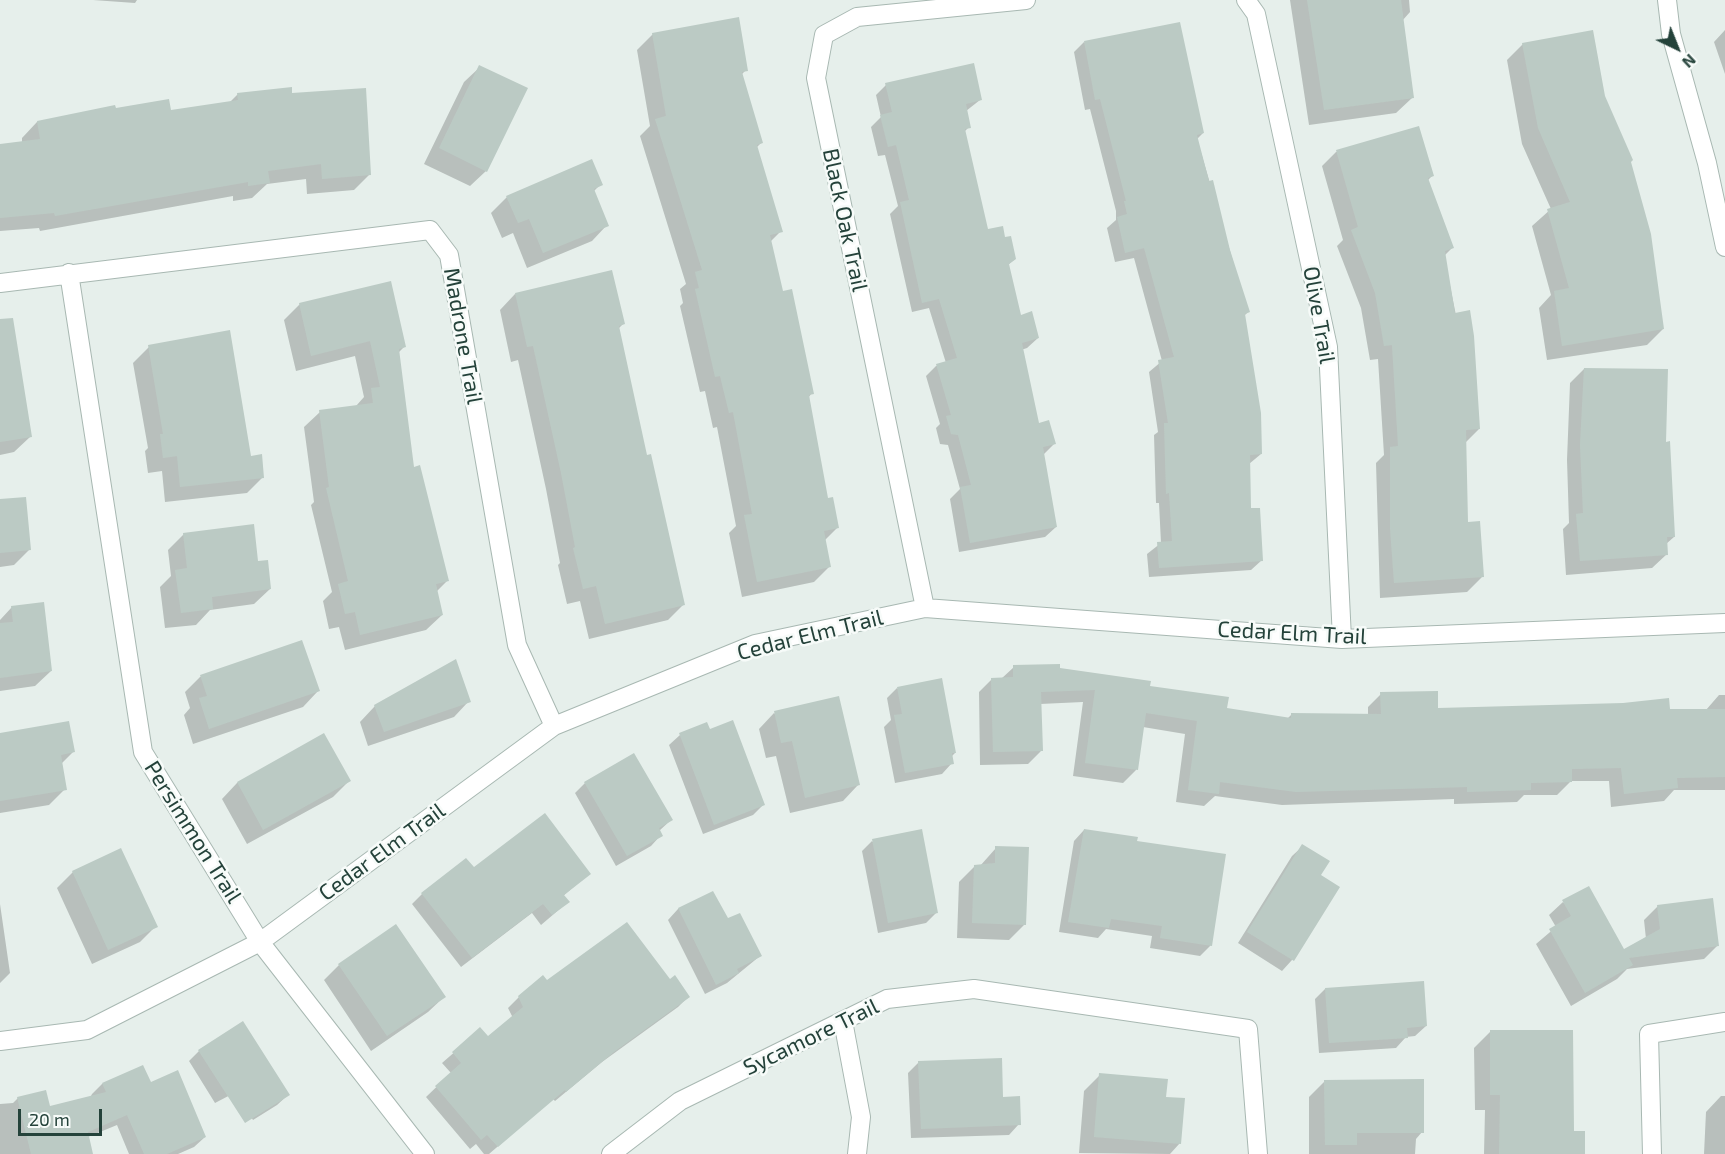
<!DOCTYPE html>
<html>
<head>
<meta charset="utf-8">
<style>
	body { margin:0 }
	#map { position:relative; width:1725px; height:1154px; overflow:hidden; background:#e6efeb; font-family:"Exo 2",sans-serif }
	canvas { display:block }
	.north { position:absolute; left:1647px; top:18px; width:60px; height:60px; -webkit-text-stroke:4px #f7fbf9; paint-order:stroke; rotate:137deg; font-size:16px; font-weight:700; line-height:24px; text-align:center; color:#24423a }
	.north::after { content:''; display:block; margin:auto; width:21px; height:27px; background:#24423a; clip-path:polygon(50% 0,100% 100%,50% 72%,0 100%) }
	.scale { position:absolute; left:18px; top:1109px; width:84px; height:27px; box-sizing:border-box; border:3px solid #24423a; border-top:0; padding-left:8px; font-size:18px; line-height:21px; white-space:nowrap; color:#24423a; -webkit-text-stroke:4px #f7fbf9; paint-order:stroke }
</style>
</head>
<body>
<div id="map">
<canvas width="1725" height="1154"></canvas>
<div class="north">N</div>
<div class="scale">20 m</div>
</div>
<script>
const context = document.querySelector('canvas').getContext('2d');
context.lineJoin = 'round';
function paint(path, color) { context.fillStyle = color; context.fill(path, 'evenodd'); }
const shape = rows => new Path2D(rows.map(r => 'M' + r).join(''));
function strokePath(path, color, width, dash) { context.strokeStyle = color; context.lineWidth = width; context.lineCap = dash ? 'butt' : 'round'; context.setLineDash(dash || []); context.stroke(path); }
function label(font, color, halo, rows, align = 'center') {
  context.font = font + ' "Exo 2",sans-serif'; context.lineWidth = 5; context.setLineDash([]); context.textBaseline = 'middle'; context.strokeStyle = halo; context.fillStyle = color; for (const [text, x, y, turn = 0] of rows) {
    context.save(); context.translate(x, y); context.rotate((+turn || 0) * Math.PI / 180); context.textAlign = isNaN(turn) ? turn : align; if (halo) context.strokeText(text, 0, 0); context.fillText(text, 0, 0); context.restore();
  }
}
const shadow = shape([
	[93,0,137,0,135,3],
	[1290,0,1409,0,1410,12,1402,21,1412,98,1396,113,1309,125],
	[1725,30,1725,74,1714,42],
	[653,34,746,70,741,75,761,143,756,148,781,231,770,242,782,293,812,393,808,398,827,500,838,527,824,541,830,566,814,582,742,597,729,533,736,526,717,427,713,428,705,391,700,392,680,306,683,303,680,289,686,284,640,136,650,126,637,50],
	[1084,42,1203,133,1197,139,1248,312,1244,316,1261,454,1249,464,1250,510,1262,560,1251,570,1149,577,1147,554,1161,543,1159,503,1156,503,1154,435,1158,432,1149,372,1162,361,1134,258,1115,262,1107,228,1116,220,1116,211,1090,109,1085,110,1074,52],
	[1523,44,1604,97,1629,162,1663,329,1647,345,1547,360,1539,308,1551,295,1532,226,1551,209,1522,144,1507,60],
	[480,67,486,171,470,186,424,164,464,82],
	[886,85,980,100,966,111,969,127,964,132,987,231,1004,239,1015,259,1008,265,1020,317,1038,338,1027,348,1021,350,1038,424,1054,444,1043,455,1056,527,1045,537,959,552,950,499,960,489,948,445,940,444,936,428,940,424,926,376,936,366,946,363,929,308,912,312,890,214,898,206,885,155,878,156,871,127,881,117,876,95],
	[238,94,291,95,370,174,354,190,307,194,306,179,267,184,252,198,233,201,233,196,40,231,39,228,0,231,0,145,22,143,22,138,37,122,115,109,170,112,230,102],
	[1418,127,1432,176,1427,181,1453,247,1444,256,1479,429,1465,443,1467,524,1482,577,1467,592,1380,598,1376,463,1384,455,1378,359,1370,360,1361,308,1337,246,1343,240,1322,166,1336,152],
	[601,184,593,192,607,225,592,241,527,268,513,233,502,238,491,213,507,197],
	[515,294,623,324,618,329,646,457,684,604,668,620,589,639,580,601,567,604,558,565,560,563,546,489,518,360,511,362,500,310],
	[300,304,404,347,398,353,413,469,447,581,436,592,442,615,426,630,345,650,339,627,329,629,323,601,332,592,311,505,314,502,304,427,320,412,356,406,364,397,355,356,296,371,284,320],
	[0,345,30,437,14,452,0,455],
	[149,347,250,457,263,477,247,493,165,502,162,471,148,473,145,451,148,448,133,363],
	[1584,369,1665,443,1674,537,1666,544,1667,554,1652,568,1566,575,1563,529,1569,523,1567,460,1570,383],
	[0,501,30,549,14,565,0,567],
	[184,534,257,563,270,589,254,604,210,610,196,625,165,628,160,587,171,576,168,550],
	[12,607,51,671,35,686,0,691,0,620],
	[301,642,318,691,303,707,193,744,184,715,190,708,185,692,200,677],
	[1014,667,1058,669,1148,687,1225,710,1287,719,1292,714,1368,715,1368,707,1381,694,1437,710,1706,710,1719,695,1725,695,1725,790,1674,790,1664,801,1611,807,1609,781,1571,781,1557,795,1524,795,1517,802,1454,804,1454,799,1282,805,1215,796,1204,806,1176,802,1185,734,1143,727,1136,770,1123,783,1073,776,1083,702,1040,704,1041,751,1028,764,980,765,979,692,992,679,1001,679],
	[897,688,955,753,951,757,952,763,942,774,895,783,884,727,891,720,887,698],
	[469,701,454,717,368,746,360,722,375,706],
	[774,713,858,785,843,801,790,813,776,756,766,758,759,729],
	[706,724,763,805,753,815,703,834,669,745,680,735],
	[0,734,73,752,61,764,65,789,49,805,0,813],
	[324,735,349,781,333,797,247,844,222,799,237,783],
	[585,783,671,820,659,831,661,835,651,846,616,866,575,793],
	[1084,830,1135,842,1211,945,1200,956,1150,948,1152,936,1106,929,1098,938,1059,932,1074,841],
	[872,841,937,912,926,923,878,933,862,851],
	[1303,846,1319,876,1338,888,1292,960,1282,971,1238,943,1292,856],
	[996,848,1025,924,1009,940,957,938,959,882,975,866,980,866],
	[473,869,589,874,563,896,568,902,541,925,532,913,461,967,412,904,422,894],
	[73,872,156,926,140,942,92,964,57,888],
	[712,893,728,920,760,956,727,983,705,994,668,920,678,909],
	[1563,902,1623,951,1646,939,1644,920,1658,906,1718,945,1704,959,1627,969,1617,979,1571,1006,1536,944,1556,927,1549,915],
	[0,904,10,973,0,983],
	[339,965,444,997,428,1012,371,1051,324,980],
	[669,981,688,997,678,1007,602,1062,555,1101,553,1099,489,1154,484,1154,476,1144,470,1149,426,1097,451,1073,442,1063,480,1030,487,1038,513,1018,508,1008,519,997],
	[1325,989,1426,1026,1415,1036,1406,1037,1396,1048,1319,1053,1315,999],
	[1490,1032,1573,1132,1583,1154,1484,1154,1485,1110,1475,1110,1474,1048],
	[199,1051,288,1095,277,1105,253,1120,236,1092,215,1103,189,1061],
	[919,1062,1019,1124,1009,1135,911,1138,908,1073],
	[1100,1075,1165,1098,1180,1143,1170,1154,1079,1153,1084,1091],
	[1325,1081,1422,1132,1416,1139,1415,1154,1309,1154,1309,1097],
	[102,1084,150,1084,205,1137,194,1147,178,1154,129,1154,117,1125,66,1146,92,1094],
	[1721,1096,1725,1096,1725,1154,1704,1154,1706,1112],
	[18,1098,55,1154,0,1154,0,1104,13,1103]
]);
const building = shape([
	[1307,0,1401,0,1414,98,1324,110],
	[739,17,748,71,742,72,763,143,757,145,783,232,770,235,783,291,792,289,814,394,809,395,828,498,833,497,839,528,824,531,831,567,757,582,744,515,752,514,733,412,729,413,720,376,715,377,695,289,699,288,695,272,702,270,655,119,666,116,652,33],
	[1180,22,1204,133,1197,135,1209,181,1213,180,1230,250,1250,312,1245,314,1261,413,1262,454,1250,455,1251,508,1260,508,1263,561,1159,568,1157,542,1172,541,1169,493,1166,494,1164,423,1168,423,1158,360,1174,357,1144,248,1125,253,1117,217,1127,214,1124,201,1126,201,1100,99,1095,100,1084,41],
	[1593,30,1605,96,1633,160,1631,162,1651,234,1664,329,1562,346,1554,291,1569,288,1547,209,1570,202,1538,128,1522,43],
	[974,63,982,100,966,104,971,128,965,129,988,229,1003,226,1005,237,1011,236,1016,259,1009,264,1021,315,1032,311,1039,338,1022,343,1039,423,1049,420,1056,444,1043,447,1057,527,970,543,960,487,971,485,958,435,951,434,946,416,951,415,936,364,957,358,939,299,922,303,900,202,909,200,896,145,888,147,880,115,892,112,885,83],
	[479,65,528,88,487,172,439,148],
	[292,87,292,93,366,88,371,175,322,179,321,164,268,171,270,183,248,186,248,182,55,216,54,213,0,218,0,144,40,139,37,121,115,105,116,108,169,99,171,110,238,100,237,93],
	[1419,126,1434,176,1428,178,1454,248,1445,251,1455,313,1470,310,1474,336,1480,429,1466,430,1468,522,1480,521,1484,577,1394,583,1390,528,1390,447,1398,446,1392,345,1384,346,1375,293,1351,230,1358,227,1336,150],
	[592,159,603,185,594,189,609,226,543,253,529,219,518,223,506,196],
	[612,270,625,324,619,326,647,455,651,454,685,605,605,624,596,586,583,589,573,548,575,547,561,473,533,346,527,347,515,293],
	[391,281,406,347,399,349,414,467,420,465,449,581,436,584,443,615,360,635,355,612,345,614,338,584,348,581,326,488,329,487,319,410,373,403,371,388,380,387,370,341,311,356,299,303],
	[13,318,32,437,0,442,0,319],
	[230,330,251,456,262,454,264,478,180,487,177,456,163,458,160,434,163,434,148,345],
	[1584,368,1668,369,1666,442,1670,441,1675,537,1667,537,1668,555,1580,561,1576,514,1583,513,1580,445],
	[26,497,31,550,0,553,0,499],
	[254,524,258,561,268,560,271,589,212,597,213,609,181,613,175,570,187,568,183,533],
	[44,602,52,671,0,678,0,623,13,622,11,606],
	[302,640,320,691,209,729,199,698,207,696,200,675],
	[456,659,471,702,384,732,374,705],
	[1060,664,1060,668,1151,681,1150,686,1229,697,1227,708,1291,718,1291,713,1381,714,1380,692,1438,691,1438,708,1623,703,1669,698,1670,709,1725,709,1725,777,1677,778,1678,788,1624,794,1621,768,1572,769,1572,782,1531,783,1531,790,1467,792,1467,787,1296,792,1220,782,1219,794,1188,790,1197,721,1146,713,1138,770,1085,763,1095,690,1041,692,1043,751,993,752,991,678,1013,677,1013,665],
	[942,678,956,753,952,753,954,764,905,773,894,715,902,714,897,687],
	[839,696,860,785,805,798,792,741,781,743,774,711],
	[733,720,765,805,714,825,679,733,707,722,710,729],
	[69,721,75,752,61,755,67,790,0,801,0,733],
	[324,733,351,781,263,830,237,782],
	[634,753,673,820,659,828,663,836,627,856,584,782],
	[545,813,591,874,564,895,570,902,552,915,543,904,472,958,421,893,466,858,474,867],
	[922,829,938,913,888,923,872,839],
	[1084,829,1138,837,1137,841,1226,854,1212,946,1160,938,1162,926,1111,919,1109,928,1068,922],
	[1302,844,1330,861,1321,875,1340,887,1294,961,1247,932],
	[995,846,1029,847,1026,925,972,923,974,865,995,863],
	[121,848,158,927,108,950,72,871],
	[1589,886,1624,949,1660,929,1657,905,1713,898,1719,946,1629,958,1633,965,1585,993,1549,929,1571,916,1562,900],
	[713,891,728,918,740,913,762,956,737,969,739,973,716,985,678,908],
	[627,922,670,979,675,975,690,997,614,1052,566,1092,565,1090,498,1147,487,1135,481,1140,435,1086,461,1063,452,1052,480,1027,488,1036,523,1007,518,996,543,975,547,980],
	[396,924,446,997,387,1036,338,964],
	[1424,981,1427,1026,1407,1028,1408,1038,1329,1043,1325,988],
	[243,1021,290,1095,245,1123,198,1050],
	[1490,1030,1573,1030,1574,1131,1585,1131,1585,1154,1499,1154,1500,1095,1490,1095],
	[1002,1058,1003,1097,1020,1096,1021,1125,921,1129,918,1061],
	[143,1065,151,1082,178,1070,206,1137,167,1154,144,1154,127,1115,88,1132,93,1154,31,1154,17,1097,46,1090,50,1106,106,1092,102,1083],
	[1099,1073,1168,1079,1166,1097,1185,1098,1181,1144,1094,1137],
	[1424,1079,1424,1133,1357,1133,1357,1145,1325,1145,1324,1080]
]);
const street = shape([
	[1246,0,1256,14,1328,347,1342,639],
	[1667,0,1671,34,1707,163,1725,247],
	[69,273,143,752,260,942,425,1154],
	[0,283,430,230,449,255,517,645,554,726],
	[925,608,816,78,824,35,857,17,1026,0],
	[843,1021,861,1117,857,1154],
	[0,1041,87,1030,260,942,554,726,755,644,925,608,1342,639,1725,623],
	[611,1154,680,1101,887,999,974,989,1248,1029,1258,1154],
	[1652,1154,1649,1034,1725,1022]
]);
const streetNames = [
	["Black Oak Trail",845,220,78],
	["Olive Trail",1319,315,80],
	["Madrone Trail",463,336,80],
	["Cedar Elm Trail",1292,633,3],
	["Cedar Elm Trail",810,635,-14],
	["Persimmon Trail",193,832,58],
	["Cedar Elm Trail",382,852,-36],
	["Sycamore Trail",811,1037,-26]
];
paint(shadow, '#0003');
paint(building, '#bbcac4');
strokePath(street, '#a8b8b2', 20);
strokePath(street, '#fff', 18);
label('22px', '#24423a', '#f7fbf9', streetNames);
</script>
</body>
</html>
